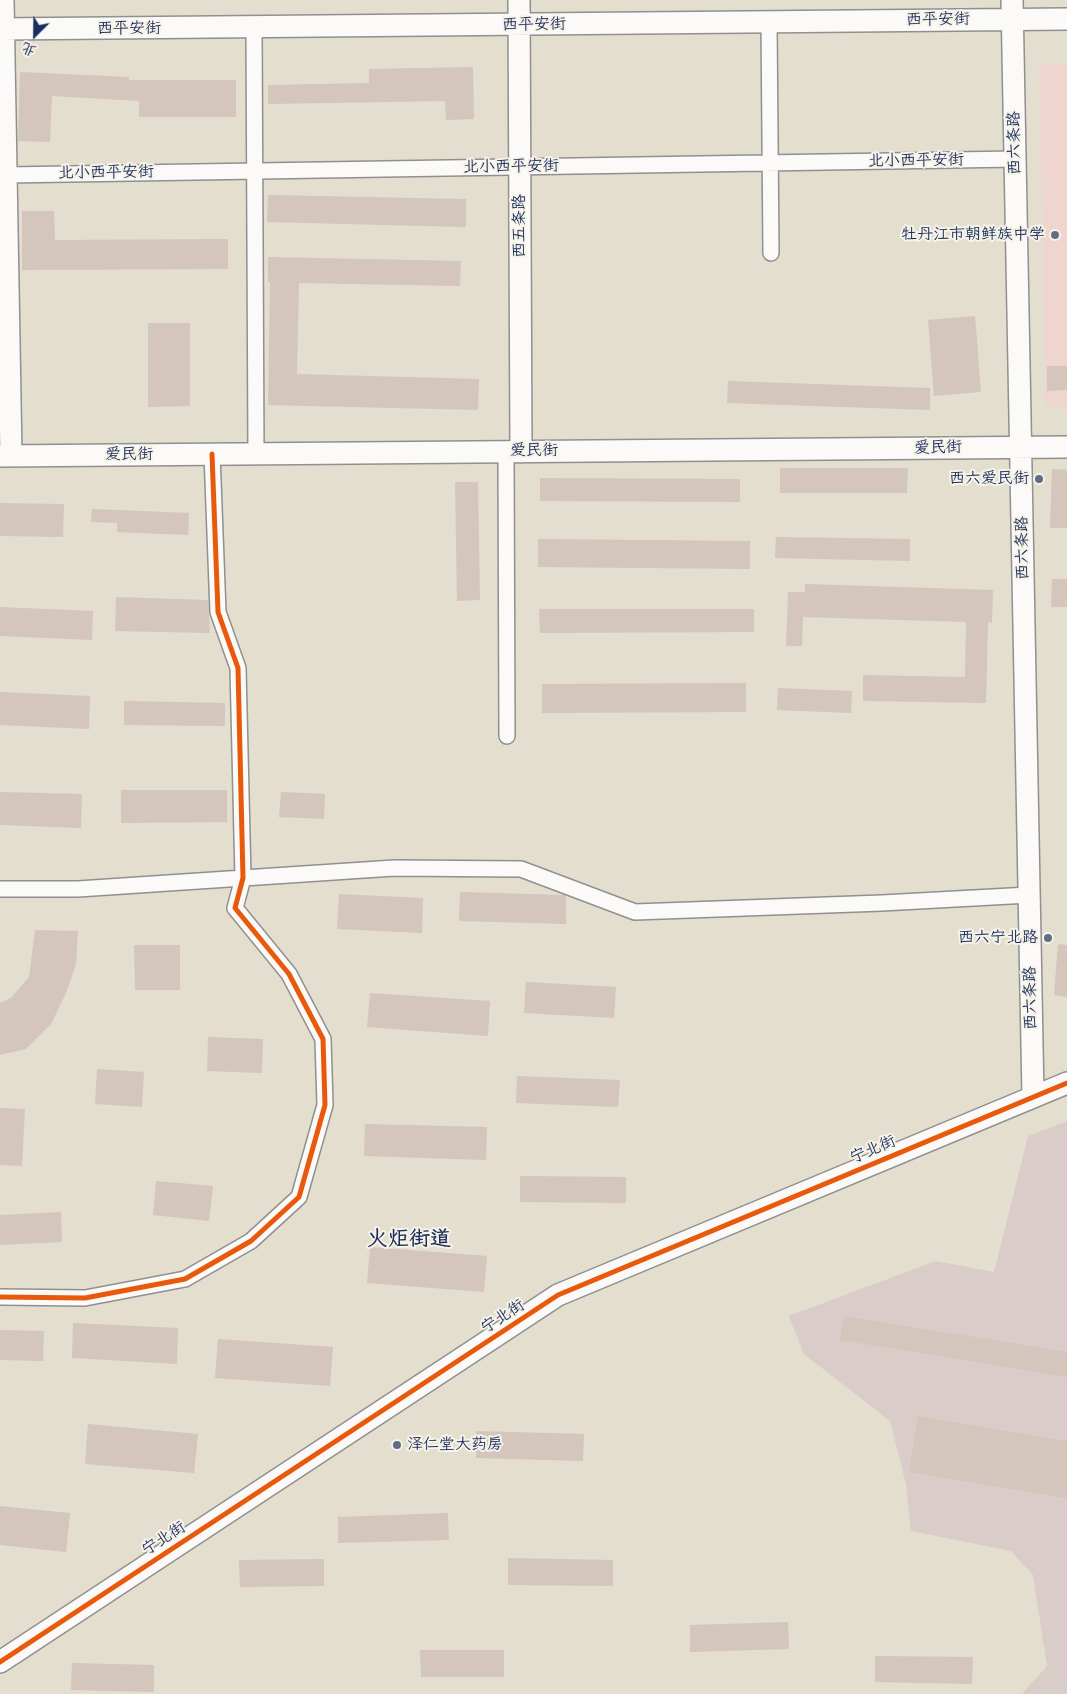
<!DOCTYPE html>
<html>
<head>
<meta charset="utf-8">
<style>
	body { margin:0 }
	#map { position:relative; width:1067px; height:1694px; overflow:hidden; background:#e3dece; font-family:Sriracha,"LXGW WenKai TC",sans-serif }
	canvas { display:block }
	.north { position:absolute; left:10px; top:10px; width:50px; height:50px; -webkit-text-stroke:4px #f7f3e8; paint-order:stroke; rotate:203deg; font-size:14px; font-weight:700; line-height:20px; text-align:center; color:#1b2f5e }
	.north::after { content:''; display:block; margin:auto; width:18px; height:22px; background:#1b2f5e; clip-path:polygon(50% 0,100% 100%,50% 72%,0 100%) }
</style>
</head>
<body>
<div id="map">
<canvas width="1067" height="1694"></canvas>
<div class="north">北</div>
</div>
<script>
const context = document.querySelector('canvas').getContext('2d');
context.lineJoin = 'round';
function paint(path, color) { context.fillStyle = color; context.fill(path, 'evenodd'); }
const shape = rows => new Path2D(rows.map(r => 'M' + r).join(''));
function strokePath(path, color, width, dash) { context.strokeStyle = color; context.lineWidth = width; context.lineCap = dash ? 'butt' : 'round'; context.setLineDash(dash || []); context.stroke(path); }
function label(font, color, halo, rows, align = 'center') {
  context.font = font + ' Sriracha,"LXGW WenKai TC",sans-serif'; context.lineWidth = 4; context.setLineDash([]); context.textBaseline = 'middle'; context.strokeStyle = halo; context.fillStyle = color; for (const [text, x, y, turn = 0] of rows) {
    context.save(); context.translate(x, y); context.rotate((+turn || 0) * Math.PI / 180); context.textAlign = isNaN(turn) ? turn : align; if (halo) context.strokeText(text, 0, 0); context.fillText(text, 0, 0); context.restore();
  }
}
const built = shape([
	[1039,64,1067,64,1067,406,1046,407]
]);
const industrial = shape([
	[1067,1121,1067,1694,1022,1694,1047,1666,1033,1575,1011,1551,911,1531,906,1484,890,1421,804,1354,789,1316,936,1261,994,1272,1028,1136]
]);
const building = shape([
	[473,67,474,119,446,120,445,101,268,104,268,85,369,83,369,69],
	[20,72,129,77,129,80,236,80,236,117,139,117,139,101,52,96,50,142,18,141],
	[268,195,466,199,466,227,267,222],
	[22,211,54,211,55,240,228,239,228,269,22,270],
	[268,257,461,261,460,286,299,283,297,374,479,379,478,410,268,405,270,282,268,282],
	[975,316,981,392,934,396,928,320],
	[148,323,190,323,190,406,148,407],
	[1047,366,1067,366,1067,390,1047,391],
	[728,381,930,388,930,410,727,403],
	[780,468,908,468,907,493,780,493],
	[1052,469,1067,470,1067,528,1050,528],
	[540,478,740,479,740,502,540,501],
	[455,482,478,482,480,600,457,601],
	[0,503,64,504,63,537,0,536],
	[92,509,189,513,188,535,117,532,117,523,91,522],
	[776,537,910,539,910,561,775,558],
	[538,539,750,541,750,569,538,567],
	[1052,579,1067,579,1067,607,1051,607],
	[805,584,993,590,992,623,988,622,986,703,863,701,863,675,965,677,966,622,803,617,802,646,786,646,788,592,805,592],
	[116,597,208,600,210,633,115,631],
	[0,607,93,611,92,640,0,636],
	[539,609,754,609,754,632,540,633],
	[746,683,746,712,542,713,542,684],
	[778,688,852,691,851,713,777,710],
	[0,692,90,696,89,729,0,725],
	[124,701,225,703,225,726,124,725],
	[121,790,227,790,227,822,121,823],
	[0,792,82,794,81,828,0,825],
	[281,792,325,794,324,819,279,817],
	[460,892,564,895,566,896,566,924,459,921],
	[339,894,423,898,422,933,337,929],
	[35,930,78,931,76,964,66,993,51,1024,26,1049,0,1055,0,1003,11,998,29,977],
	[1058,944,1067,945,1067,997,1054,995],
	[134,945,180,945,180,990,135,990],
	[526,982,616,987,614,1018,524,1013],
	[370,993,490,1001,488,1036,367,1027],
	[208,1037,263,1039,262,1073,207,1071],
	[97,1069,144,1072,142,1107,95,1104],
	[517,1076,620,1080,618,1107,516,1103],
	[0,1108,25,1109,22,1166,0,1165],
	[365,1124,487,1127,486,1160,364,1156],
	[520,1176,626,1177,626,1203,520,1202],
	[156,1181,213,1186,209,1221,153,1215],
	[61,1212,62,1242,0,1245,0,1215],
	[370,1247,487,1256,484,1292,367,1283],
	[844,1316,1067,1352,1067,1377,840,1340],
	[73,1323,178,1328,177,1364,72,1358],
	[0,1330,44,1331,43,1361,0,1360],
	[218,1339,333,1347,330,1386,215,1378],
	[918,1416,1067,1441,1067,1498,909,1472],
	[88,1424,198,1434,194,1473,85,1464],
	[476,1431,584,1434,583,1461,476,1458],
	[0,1506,70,1513,66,1552,0,1545],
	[448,1513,449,1540,338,1543,338,1517],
	[508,1558,613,1560,613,1586,508,1585],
	[324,1559,324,1586,240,1587,239,1560],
	[788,1622,789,1649,690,1652,690,1625],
	[420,1650,504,1650,504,1677,421,1677],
	[875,1656,973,1657,972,1684,875,1682],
	[72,1663,154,1665,154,1692,71,1690]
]);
const street = shape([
	[769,22,771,253],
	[254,28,256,454],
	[6,175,1016,159],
	[506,452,507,736],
	[0,889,78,889,394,868,521,869,635,912,882,903,1029,895],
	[0,1297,85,1298,185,1279,251,1241,299,1197,325,1105,323,1039,289,974,235,908,243,878,238,668,218,612,212,454]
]);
const secondary = shape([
	[3,0,11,456],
	[519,0,521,452],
	[1012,0,1033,1096],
	[0,29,1067,19],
	[0,456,1067,447],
	[0,1662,558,1295,1067,1083]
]);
const cycleway = shape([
	[0,1297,85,1298,185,1279,251,1241,299,1197,325,1105,323,1039,289,974,235,908,243,878,238,668,218,612,212,454],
	[0,1662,558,1295,1067,1083]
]);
const markers = [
	[1055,235,5,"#616c85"],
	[1039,479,5,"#616c85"],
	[1048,938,5,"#616c85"],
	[397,1445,5,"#616c85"]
];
const streetNames = [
	["西平安街",938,20,-1],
	["西平安街",534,25,-1],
	["西平安街",129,29],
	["西六条路",1015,143,-91],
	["北小西平安街",916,161,-1],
	["北小西平安街",511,167,-1],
	["北小西平安街",106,173,-1],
	["西五条路",520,226,-90],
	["爱民街",938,448,-1],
	["爱民街",534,451],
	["爱民街",129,455],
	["西六条路",1023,548,-91],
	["西六条路",1031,998,-91],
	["宁北街",873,1150,-23],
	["宁北街",503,1317,-33],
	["宁北街",164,1539,-33]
];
const poiNames = [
	["牡丹江市朝鲜族中学",1045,235],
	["西六爱民街",1029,479],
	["西六宁北路",1038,938],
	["泽仁堂大药房",407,1445,"left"]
];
const districtNames = [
	["火炬街道",409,1240]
];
paint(built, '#eed6cf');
paint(industrial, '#daccc9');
paint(building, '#d4c5bd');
strokePath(street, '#8f908f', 18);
strokePath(secondary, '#8f908f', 24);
strokePath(street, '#fbfaf8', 15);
strokePath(secondary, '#fbfaf8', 21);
strokePath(cycleway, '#e8590c', 5);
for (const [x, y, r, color] of markers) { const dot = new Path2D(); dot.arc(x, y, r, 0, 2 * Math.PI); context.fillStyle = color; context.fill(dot); strokePath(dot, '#f7f3e8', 2); }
label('16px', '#1b2f5e', '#f7f3e8', streetNames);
label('16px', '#1b2f5e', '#f7f3e8', poiNames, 'right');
label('bold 21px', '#1b2f5e', '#f7f3e8', districtNames);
</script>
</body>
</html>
